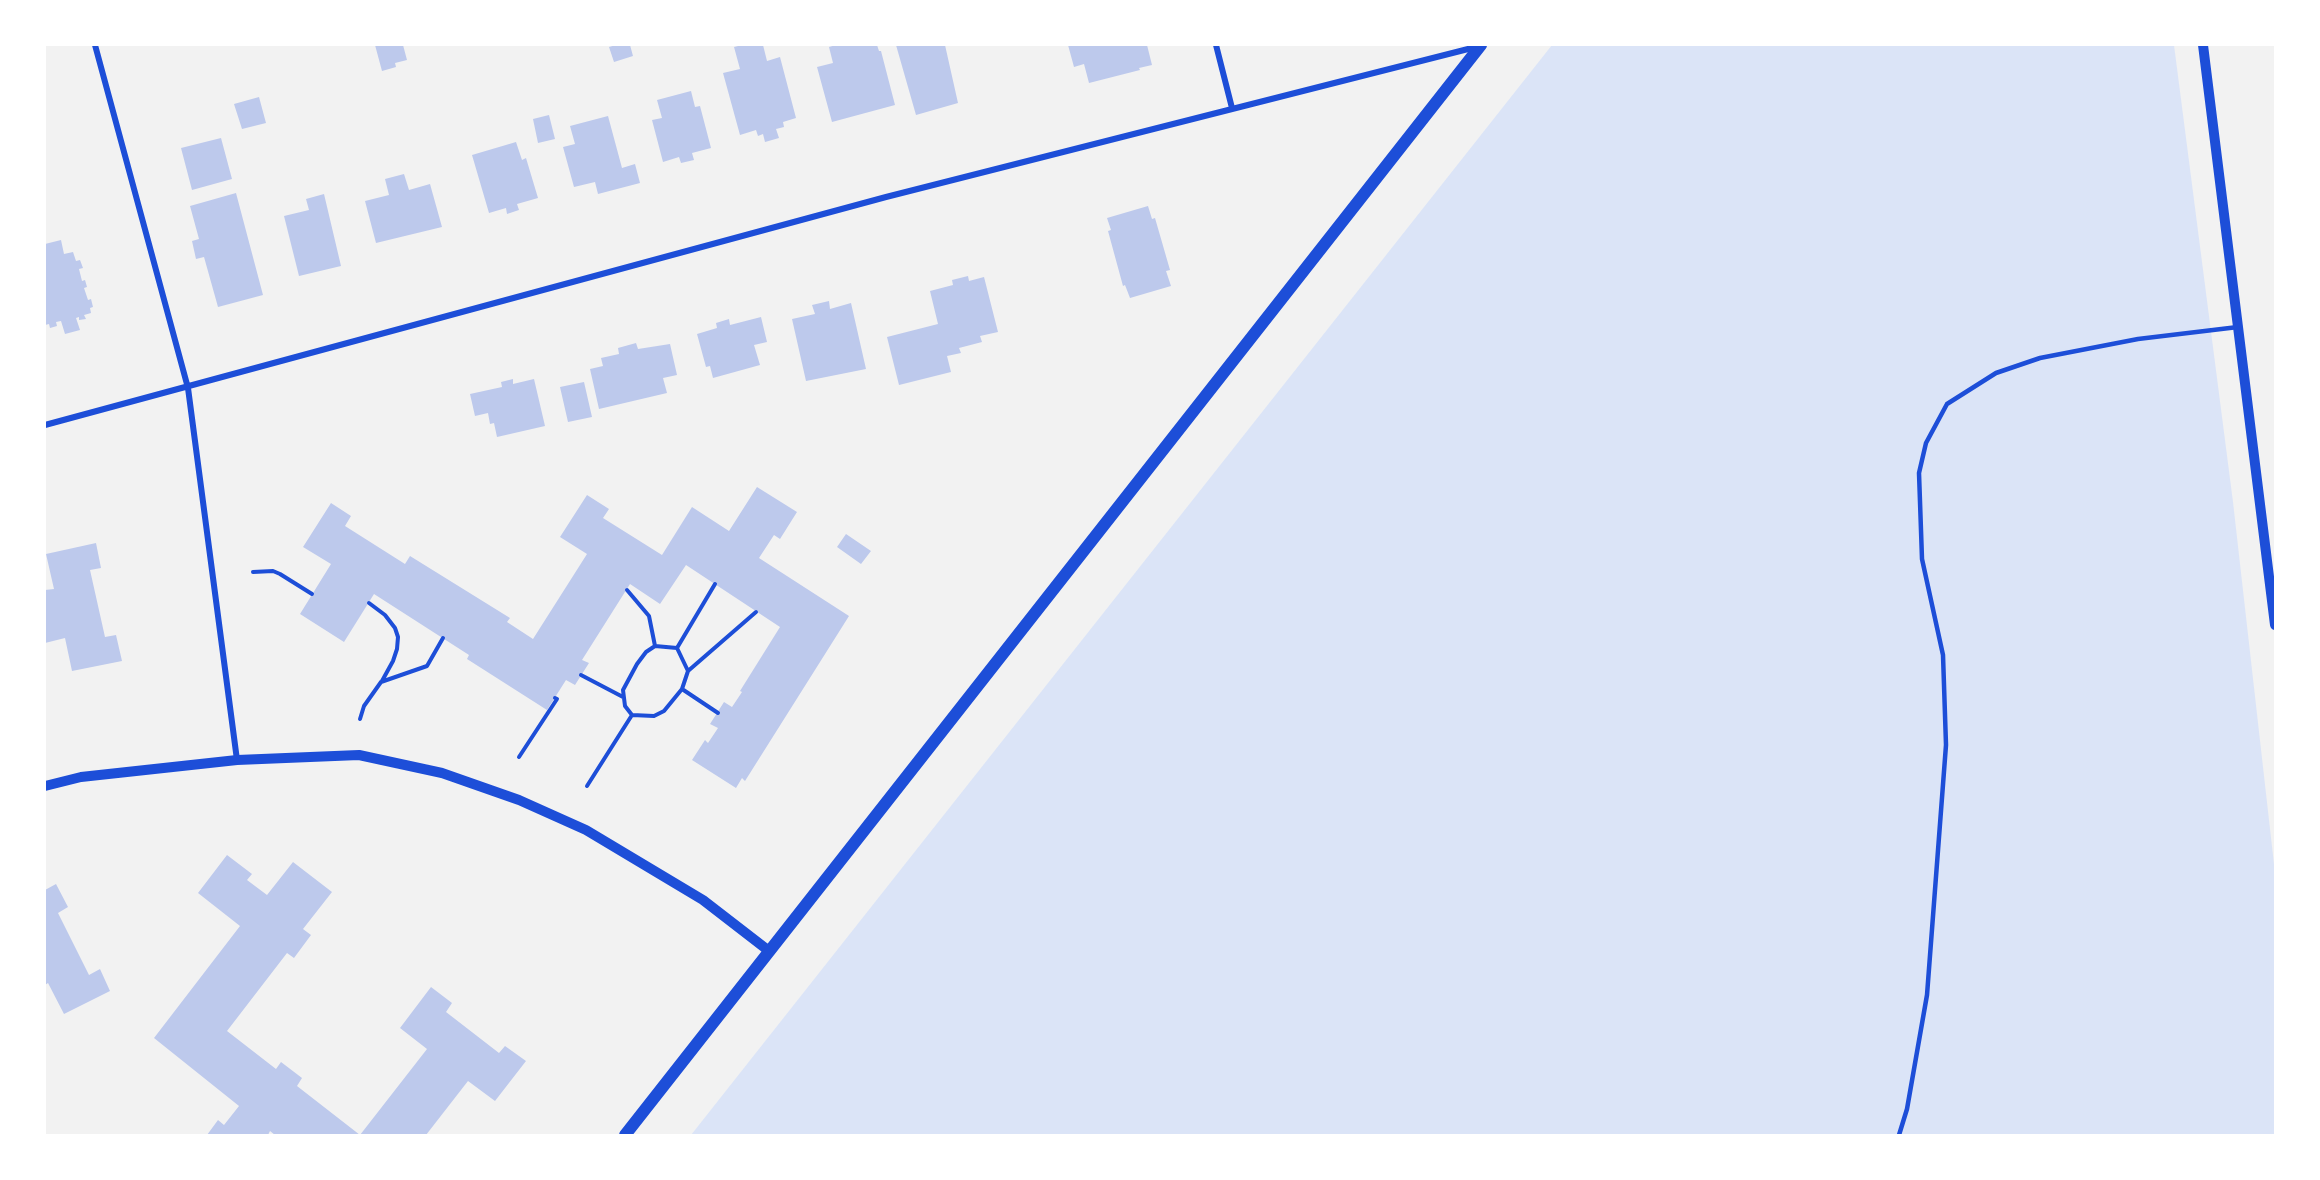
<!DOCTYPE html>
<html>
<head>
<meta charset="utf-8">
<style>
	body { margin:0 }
	#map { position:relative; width:2320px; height:1180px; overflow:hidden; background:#f2f2f2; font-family:"Crimson Pro",serif }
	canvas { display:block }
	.frame { position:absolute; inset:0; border:46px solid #fff; pointer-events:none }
</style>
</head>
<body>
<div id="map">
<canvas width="2320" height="1180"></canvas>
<div class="frame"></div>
</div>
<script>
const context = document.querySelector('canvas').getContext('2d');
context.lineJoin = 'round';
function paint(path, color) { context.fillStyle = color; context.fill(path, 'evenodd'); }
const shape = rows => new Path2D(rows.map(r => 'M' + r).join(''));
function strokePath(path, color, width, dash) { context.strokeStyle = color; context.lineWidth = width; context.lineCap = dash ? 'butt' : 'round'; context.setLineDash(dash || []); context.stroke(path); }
const green = shape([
	[1552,45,2174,45,2233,502,2275,873,2275,1135,691,1135]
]);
const building = shape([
	[375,45,403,45,407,60,395,63,396,67,382,71],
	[616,45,630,45,633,56,614,62,609,47],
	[742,45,763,45,767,61,780,57,796,118,783,122,784,127,776,129,779,138,765,142,763,134,758,136,756,130,740,135,723,73,740,69,734,47],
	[836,45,877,45,879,51,881,51,895,105,832,122,817,67,833,63,829,47],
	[896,45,945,45,958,103,916,115],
	[1068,45,1147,45,1152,65,1139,68,1140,70,1089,83,1084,64,1074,67],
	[691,91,695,107,700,106,711,148,692,153,694,160,681,163,679,157,663,162,652,120,662,118,657,100],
	[259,97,266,123,242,129,234,104],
	[549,115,555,139,538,143,533,119],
	[608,116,622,168,635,164,640,183,598,194,595,182,574,187,563,147,575,144,570,126],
	[221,138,232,179,192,190,181,148],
	[516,142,522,160,526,158,538,198,517,204,519,210,507,214,506,208,489,213,472,155],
	[404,174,409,190,430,184,442,227,376,243,365,201,389,195,385,179],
	[236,193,263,295,218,307,204,257,196,259,192,241,199,239,190,206],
	[324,194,341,266,299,276,284,216,309,210,306,199],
	[1148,206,1152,219,1155,218,1170,270,1166,271,1171,286,1130,298,1125,285,1123,286,1108,231,1111,230,1107,218],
	[61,240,64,254,73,252,76,261,80,260,83,268,79,269,82,281,85,280,87,287,84,288,88,300,91,299,93,307,90,308,91,313,84,315,86,319,79,320,79,317,76,318,80,330,65,334,61,321,56,322,57,326,50,328,49,324,45,325,45,244],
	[968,276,969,281,984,277,998,332,980,336,982,342,959,348,961,353,947,356,951,372,899,385,887,337,938,324,930,291,953,285,952,280],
	[829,301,830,309,851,303,866,369,806,381,792,319,815,314,812,305],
	[761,317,767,342,754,345,760,365,713,378,710,366,706,367,697,334,717,328,716,323,729,319,730,325],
	[636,343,638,349,670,344,677,375,663,378,667,393,599,409,590,369,603,366,601,358,619,354,618,348],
	[513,379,513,384,534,379,545,426,497,437,494,423,490,424,488,413,475,416,470,394,502,387,501,382],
	[584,382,592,417,568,422,560,387],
	[757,487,797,512,780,539,774,535,759,558,849,616,745,781,742,778,736,788,692,760,705,740,708,743,718,728,710,724,724,702,732,707,742,692,740,691,780,627,686,565,660,604,630,584,582,660,589,663,575,685,566,680,547,710,467,659,469,655,374,594,344,642,300,614,331,564,303,547,331,503,351,516,345,526,405,564,410,556,510,618,507,622,533,639,587,554,560,537,587,495,609,509,603,518,662,555,692,507,729,531],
	[846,534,871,551,861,564,837,547],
	[96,543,101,568,90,570,105,637,116,635,122,661,72,671,65,638,45,643,45,590,54,589,46,554],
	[227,855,252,874,247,880,267,895,293,862,332,892,303,929,311,935,294,958,287,953,227,1031,276,1069,281,1062,302,1078,297,1086,360,1135,427,1049,400,1028,431,987,452,1003,446,1012,499,1053,505,1046,526,1061,495,1101,468,1081,426,1135,275,1135,270,1131,268,1135,207,1135,218,1120,224,1125,239,1106,154,1038,240,926,198,893],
	[56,884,68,907,58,913,89,975,100,969,110,991,64,1014,48,983,45,985,45,890]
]);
const path = shape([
	[253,572,273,571,280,574,312,594],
	[627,590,649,616,655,646],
	[369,603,385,615,395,628,398,637,397,649,393,661,382,681],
	[677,648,715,584],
	[688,671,756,612],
	[581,675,623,697],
	[682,689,718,713],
	[360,719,364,706,381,682,427,666,443,638],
	[519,757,557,699,555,698],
	[587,786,632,715,654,716,664,711,682,689,688,671,677,648,655,646,646,652,637,664,623,690,625,706,632,715]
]);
const service = shape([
	[1899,1135,1907,1109,1927,995,1946,745,1943,655,1922,559,1919,473,1926,443,1947,404,1996,373,2040,358,2138,339,2238,327]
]);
const minor = shape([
	[95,45,188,388,237,760],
	[1216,45,1232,108],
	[45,425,886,197,1476,47]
]);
const tertiary = shape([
	[2203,45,2275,625],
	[45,786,81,777,237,760,359,755,442,773,519,800,586,830,703,900,769,951]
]);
const secondary = shape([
	[625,1135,1481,45]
]);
paint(green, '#dbe4f7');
paint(building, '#bdc9ec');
strokePath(path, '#1d4ed8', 4);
strokePath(service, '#1d4ed8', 4.5);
strokePath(minor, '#1d4ed8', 6);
strokePath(tertiary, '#1d4ed8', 10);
strokePath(secondary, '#1d4ed8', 12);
</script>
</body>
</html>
